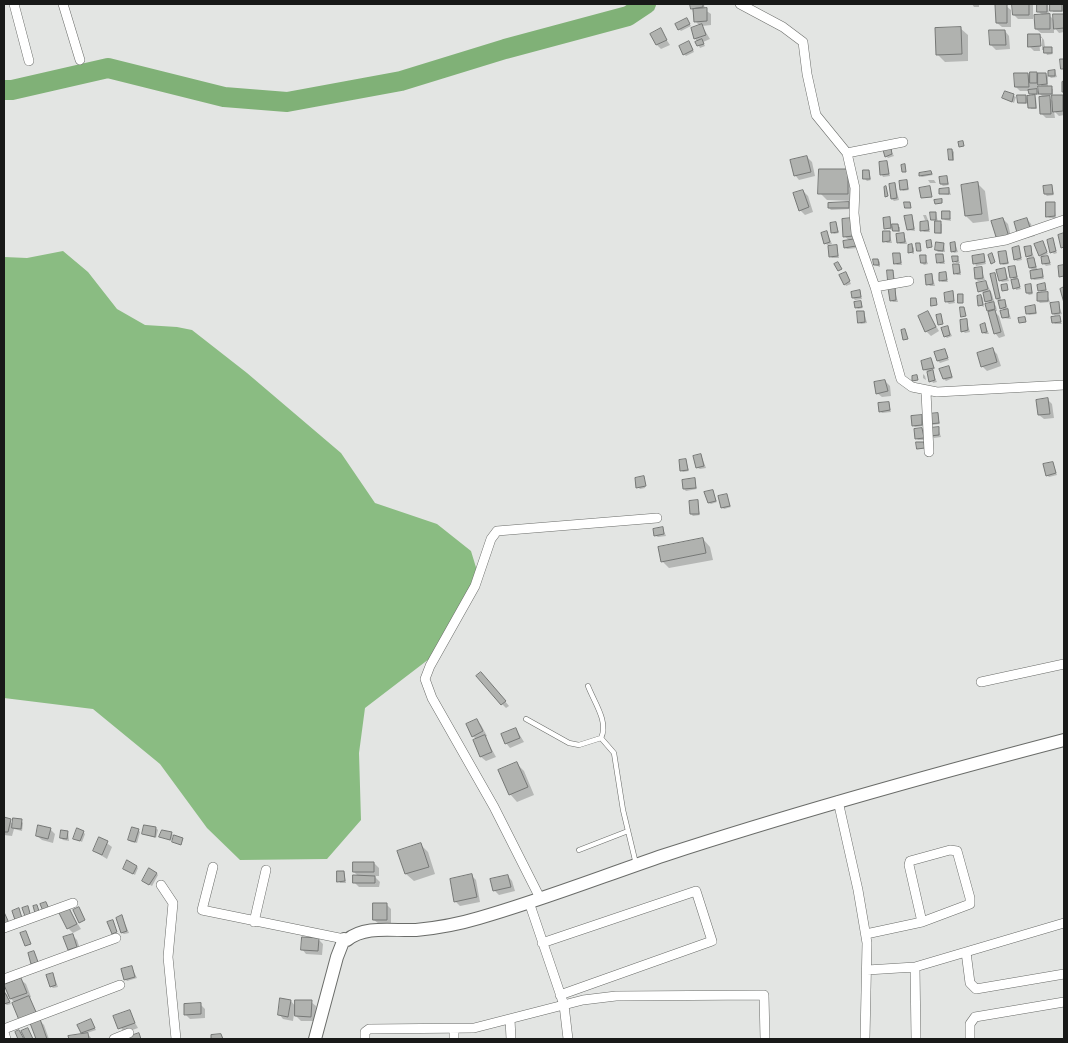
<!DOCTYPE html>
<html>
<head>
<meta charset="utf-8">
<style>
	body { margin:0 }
	#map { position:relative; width:1068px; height:1043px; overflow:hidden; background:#e3e5e3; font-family:Figtree,sans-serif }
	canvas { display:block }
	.frame { position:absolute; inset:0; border:5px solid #181918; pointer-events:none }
</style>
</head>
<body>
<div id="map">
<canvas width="1068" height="1043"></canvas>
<div class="frame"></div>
</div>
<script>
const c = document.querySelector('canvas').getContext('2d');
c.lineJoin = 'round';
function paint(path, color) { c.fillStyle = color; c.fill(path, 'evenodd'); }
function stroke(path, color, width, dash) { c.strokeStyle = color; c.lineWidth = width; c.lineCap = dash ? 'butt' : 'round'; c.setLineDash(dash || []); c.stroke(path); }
paint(new Path2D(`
	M 63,251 L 88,272 L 117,309 L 145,325 L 177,327 L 192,330 L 247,373 L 341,453 L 375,503 L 437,524 L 471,551 L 478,574 L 429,659 L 365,708 L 359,753 L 361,820 L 327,859 L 240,860 L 207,828 L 160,764 L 93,709 L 4,698 L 4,257 L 27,258 Z`), '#8abc82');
paint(new Path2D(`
	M 691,4 L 704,4 L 705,10 L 711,14 L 711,25 L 702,26 L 710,39 L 703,42 L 705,46 L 700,48 L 695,38 L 700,26 L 695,21 Z
	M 972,4 L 979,4 L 979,7 L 974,7 Z
	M 996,4 L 1010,4 L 1006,6 L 1011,10 L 1011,27 L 1002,27 L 997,23 Z
	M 1013,4 L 1033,4 L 1033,19 L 1018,19 L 1014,15 Z
	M 1039,4 L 1048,5 L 1049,15 L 1055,21 L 1054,16 L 1064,15 L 1064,32 L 1059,33 L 1054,27 L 1054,33 L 1041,33 L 1036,29 L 1043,16 L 1039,12 Z
	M 1051,4 L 1064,4 L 1063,12 L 1053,12 Z
	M 688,21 L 691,26 L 681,31 L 679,29 Z
	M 960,28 L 968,35 L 968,61 L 945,62 L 937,54 Z
	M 660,30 L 670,45 L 661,49 L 657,45 Z
	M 1005,31 L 1009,36 L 1010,49 L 996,50 L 991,45 Z
	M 1040,35 L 1044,40 L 1045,48 L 1051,48 L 1053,54 L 1047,55 L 1045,50 L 1042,50 L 1042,38 L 1039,38 L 1040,51 L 1034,51 L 1029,46 Z
	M 691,45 L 694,52 L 686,56 L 684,54 Z
	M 1055,71 L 1057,77 L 1051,78 L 1049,76 Z
	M 1036,73 L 1048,76 L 1048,87 L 1053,89 L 1053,95 L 1047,96 L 1054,102 L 1062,96 L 1064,98 L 1064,115 L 1059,116 L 1054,111 L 1055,118 L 1046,118 L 1041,113 L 1044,98 L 1039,93 L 1039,95 L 1033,95 L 1036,98 L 1037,109 L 1031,109 L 1029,104 L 1019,103 L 1025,96 L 1029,100 L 1033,97 L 1030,91 L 1020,91 L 1016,87 L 1028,74 L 1031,77 ZM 1038,81 L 1043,88 L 1040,94 L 1037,90 Z
	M 1006,92 L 1016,97 L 1014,103 L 1006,99 Z
	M 890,149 L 894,156 L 888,158 L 886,156 Z
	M 952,150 L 954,152 L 954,161 L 950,159 Z
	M 807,157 L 812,162 L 815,176 L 799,180 L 795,175 Z
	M 886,162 L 890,176 L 883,177 L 882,175 Z
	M 848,171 L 854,201 L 827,200 L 820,193 Z
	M 869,171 L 871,180 L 867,181 L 865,179 Z
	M 931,172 L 933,175 L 922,177 L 920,176 Z
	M 947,178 L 949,185 L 943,186 L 941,184 Z
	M 928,180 L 934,180 L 936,183 L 930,183 Z
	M 906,181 L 909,190 L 903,191 L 901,189 Z
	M 895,184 L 899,200 L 894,201 L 892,199 Z
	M 978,184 L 985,191 L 989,221 L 973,223 L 966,216 Z
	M 1052,187 L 1054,195 L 1047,196 L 1045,194 Z
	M 949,189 L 951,195 L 941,194 Z
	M 803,191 L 808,196 L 813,212 L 805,215 L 800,210 Z
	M 848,203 L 850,209 L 831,210 L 829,208 Z
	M 1054,203 L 1056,218 L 1049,218 L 1047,216 Z
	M 949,212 L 951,221 L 945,220 L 943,218 Z
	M 936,213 L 938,222 L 942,224 L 942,234 L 936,233 L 936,221 L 932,219 Z
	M 923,215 L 926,215 L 928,220 L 925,220 Z
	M 906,217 L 913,219 L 915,231 L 908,230 Z
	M 889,218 L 892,226 L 900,227 L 900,232 L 885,228 Z
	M 852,219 L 858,248 L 847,249 L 845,247 L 850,241 L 844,236 Z
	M 1003,219 L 1008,224 L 1012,241 L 993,222 Z
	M 1027,219 L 1031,224 L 1035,236 L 1023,239 L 1019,235 Z
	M 836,223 L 839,233 L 834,234 L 832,232 Z
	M 927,223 L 930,232 L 924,232 L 922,230 Z
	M 889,232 L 892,243 L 887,243 L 885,241 Z
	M 827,233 L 832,244 L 827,245 L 826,243 Z
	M 904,234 L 907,244 L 900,244 L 898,242 Z
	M 1053,240 L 1057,253 L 1054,254 L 1052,252 Z
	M 1042,242 L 1048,254 L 1042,257 L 1040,255 Z
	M 955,243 L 958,252 L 954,253 L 952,251 Z
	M 944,244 L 945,252 L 938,252 L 936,250 Z
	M 912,246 L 914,248 L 914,254 L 909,252 Z
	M 837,247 L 839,258 L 832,258 L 830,256 Z
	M 1030,247 L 1034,257 L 1029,258 L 1027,256 Z
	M 1019,248 L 1022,260 L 1017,261 L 1015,259 Z
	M 1005,252 L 1009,264 L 1003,265 L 1002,264 Z
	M 900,254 L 902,265 L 897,265 L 895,263 Z
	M 942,255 L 945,264 L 940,264 L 938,262 Z
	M 983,255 L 986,264 L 976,266 L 973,257 Z
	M 925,256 L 928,264 L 924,265 L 922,263 Z
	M 957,257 L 960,263 L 956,263 L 960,267 L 961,275 L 957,275 L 955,273 L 958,265 L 954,261 Z
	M 1048,257 L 1051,265 L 1046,266 L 1044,264 Z
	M 1034,259 L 1038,271 L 1043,273 L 1044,279 L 1034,280 L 1032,278 L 1034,272 L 1030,268 Z
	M 878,260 L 880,262 L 880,267 L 875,265 Z
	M 1015,267 L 1018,278 L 1016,279 L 1021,289 L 1016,290 L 1015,281 L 1012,277 Z
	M 981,268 L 985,280 L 978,281 L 976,279 Z
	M 1005,270 L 1009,281 L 1002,282 L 1000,280 Z
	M 945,274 L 948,282 L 942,282 L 940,280 Z
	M 994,274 L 1002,302 L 1006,303 L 1011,319 L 1003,318 L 1004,311 L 997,299 Z
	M 847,275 L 851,284 L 846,286 L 845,284 Z
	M 932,275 L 935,286 L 930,286 L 928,284 Z
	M 986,282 L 992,294 L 994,301 L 992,302 L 996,306 L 997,311 L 994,311 L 999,316 L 1005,336 L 999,338 L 995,333 L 991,313 L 988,310 L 990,305 L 984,292 L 979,291 Z
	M 1044,285 L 1047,291 L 1041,292 L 1039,290 Z
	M 1031,286 L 1033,294 L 1029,295 L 1027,293 Z
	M 894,288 L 898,302 L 893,302 L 891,300 Z
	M 860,291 L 862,299 L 855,300 L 853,298 Z
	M 952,293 L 955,303 L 949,304 L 947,302 Z
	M 1047,294 L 1050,302 L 1040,303 L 1038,301 Z
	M 981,296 L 983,298 L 984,307 L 980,305 Z
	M 861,302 L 863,308 L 858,309 L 856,307 Z
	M 1058,303 L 1062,314 L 1055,316 L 1053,314 Z
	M 1034,307 L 1037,314 L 1029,315 L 1028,314 Z
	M 864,312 L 867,323 L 861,324 L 859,322 Z
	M 928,313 L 939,331 L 931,336 L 926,331 Z
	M 1059,318 L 1062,324 L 1055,324 L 1053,322 Z
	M 966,320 L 970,332 L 965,333 L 963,331 Z
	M 985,325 L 989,334 L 985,334 L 983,332 Z
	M 948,328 L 952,336 L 947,338 L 945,336 Z
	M 992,349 L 997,354 L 1001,366 L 987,371 L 982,366 Z
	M 944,350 L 949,360 L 940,363 L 938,361 Z
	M 931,359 L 935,369 L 931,370 L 937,382 L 933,383 L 928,371 L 924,370 Z
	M 949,368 L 953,378 L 946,381 L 944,379 Z
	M 923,374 L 925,376 L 926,380 L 923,378 Z
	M 885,381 L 890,386 L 891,396 L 882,397 L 877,393 Z
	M 1048,400 L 1052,404 L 1054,418 L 1044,419 L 1039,415 Z
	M 889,403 L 891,412 L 882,413 L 880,411 Z
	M 937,414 L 940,424 L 932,425 L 930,423 Z
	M 921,416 L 924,426 L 915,427 L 913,425 Z
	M 938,428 L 941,437 L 934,438 L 932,436 Z
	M 922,430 L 925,440 L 918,440 L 916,438 Z
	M 701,455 L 706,468 L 700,469 L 698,468 Z
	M 686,460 L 689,471 L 683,472 L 681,470 Z
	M 1053,463 L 1057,475 L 1049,477 L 1047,475 Z
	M 643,478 L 645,488 L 640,489 L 638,487 Z
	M 694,480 L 697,489 L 686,491 L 684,489 Z
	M 712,491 L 717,502 L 711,504 L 709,503 Z
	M 726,496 L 731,507 L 724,509 L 722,507 Z
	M 697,502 L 700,515 L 693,516 L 691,514 Z
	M 663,529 L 666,536 L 658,537 L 656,536 Z
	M 703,539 L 710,547 L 713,560 L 669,568 L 662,561 Z
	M 486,678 L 509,706 L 506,708 L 502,704 Z
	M 477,720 L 481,725 L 487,736 L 485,737 L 496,757 L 486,761 L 481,757 L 474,741 L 477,740 L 473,736 Z
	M 516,729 L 524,742 L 510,748 L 506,743 Z
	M 517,764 L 524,771 L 534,795 L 517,802 L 510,794 Z
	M 4,819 L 14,824 L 21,821 L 23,823 L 22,831 L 14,829 L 12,836 L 4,835 Z
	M 156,828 L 158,830 L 156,838 L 143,834 Z
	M 50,829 L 55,834 L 53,843 L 42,840 L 37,836 Z
	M 138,830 L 140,832 L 137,843 L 131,842 L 129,840 Z
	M 68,832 L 69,841 L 63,840 L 61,838 Z
	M 83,832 L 85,834 L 82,842 L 74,838 Z
	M 171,833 L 173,835 L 171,841 L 161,836 Z
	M 100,838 L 112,847 L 107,859 L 94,851 Z
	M 421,845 L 428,852 L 435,874 L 414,881 L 406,874 L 399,852 Z
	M 374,863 L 379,868 L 379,876 L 374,876 L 380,882 L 379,887 L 359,887 L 354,882 L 359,877 L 354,872 Z
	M 137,867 L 138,868 L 135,875 L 126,870 Z
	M 344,872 L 346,883 L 340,883 L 339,881 Z
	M 156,873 L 158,875 L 152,886 L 145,882 Z
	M 472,876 L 476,880 L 480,902 L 460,906 L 455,901 Z
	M 508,876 L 512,881 L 515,891 L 499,895 L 494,890 Z
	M 386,904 L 391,909 L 391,924 L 379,924 L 374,920 Z
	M 69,910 L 81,929 L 73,933 L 68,928 Z
	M 122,917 L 129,933 L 124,934 L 122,933 Z
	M 73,936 L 77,940 L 81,952 L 73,954 L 69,950 Z
	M 318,939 L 323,944 L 322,955 L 306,954 L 302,949 Z
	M 132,968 L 137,978 L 127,981 L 125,979 Z
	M 53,974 L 58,987 L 53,988 L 51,986 Z
	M 21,980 L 26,984 L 31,997 L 29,998 L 39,1017 L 15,1003 L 7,995 L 11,1004 L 7,1005 L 5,1004 L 4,992 L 10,997 Z
	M 291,1001 L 296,1007 L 311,1002 L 316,1006 L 315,1021 L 301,1021 L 294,1014 L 293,1021 L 283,1019 L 279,1014 Z
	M 200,1004 L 205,1009 L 205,1018 L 190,1019 L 185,1014 Z
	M 129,1012 L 138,1028 L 124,1033 L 115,1017 Z
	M 40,1021 L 44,1025 L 49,1039 L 37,1039 L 32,1024 Z
	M 92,1023 L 96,1030 L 87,1033 L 92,1039 L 70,1039 L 70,1037 L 83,1035 L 82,1033 Z`), '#0003');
stroke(new Path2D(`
	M 4,90 L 12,90 L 108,68 L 224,97 L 287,102 L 401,81 L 505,49 L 628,16 L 646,4`), '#80b177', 20);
const building = new Path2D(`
	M 690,4 L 703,4 L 703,7 L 691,9 Z
	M 1007,4 L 1007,23 L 996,23 L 995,5 Z
	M 1012,4 L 1029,4 L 1029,15 L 1013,15 Z
	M 1037,4 L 1047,4 L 1047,12 L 1037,12 Z
	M 1050,4 L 1062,4 L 1062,11 L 1050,11 Z
	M 707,8 L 707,21 L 694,22 L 693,9 Z
	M 1050,14 L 1050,29 L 1035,29 L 1034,15 Z
	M 1053,14 L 1064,14 L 1064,28 L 1054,29 Z
	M 687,18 L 690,24 L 678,30 L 675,24 Z
	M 702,24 L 706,35 L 694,39 L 691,28 Z
	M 961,27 L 962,54 L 936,55 L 935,28 Z
	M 661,28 L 667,40 L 656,45 L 650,34 Z
	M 989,30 L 1005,30 L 1006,45 L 990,45 Z
	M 1028,34 L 1040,34 L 1041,46 L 1028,47 Z
	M 702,39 L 704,44 L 697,46 L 695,42 Z
	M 689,41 L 693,50 L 683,55 L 679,46 Z
	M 1044,47 L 1052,47 L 1052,53 L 1044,53 Z
	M 1060,59 L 1064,59 L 1064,69 L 1061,69 Z
	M 1055,70 L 1055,76 L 1048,76 L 1048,71 Z
	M 1030,72 L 1037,72 L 1037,83 L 1030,83 Z
	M 1014,73 L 1028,73 L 1029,87 L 1015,87 Z
	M 1038,73 L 1046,73 L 1047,84 L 1038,85 Z
	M 1064,81 L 1064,92 L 1062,92 L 1062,82 Z
	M 1038,86 L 1052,86 L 1052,94 L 1039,94 Z
	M 1037,89 L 1037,94 L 1029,94 L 1028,90 Z
	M 1005,91 L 1014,94 L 1012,102 L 1002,98 Z
	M 1017,95 L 1026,95 L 1026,103 L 1018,103 Z
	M 1035,95 L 1036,108 L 1028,108 L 1027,96 Z
	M 1052,95 L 1063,95 L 1063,111 L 1053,112 Z
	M 1050,96 L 1051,114 L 1040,114 L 1039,97 Z
	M 963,141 L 964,146 L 959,147 L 958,142 Z
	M 891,148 L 892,154 L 885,157 L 883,150 Z
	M 948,149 L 952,149 L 953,160 L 949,160 Z
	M 807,156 L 811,172 L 794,176 L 790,160 Z
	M 887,161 L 889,174 L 880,175 L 879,162 Z
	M 905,164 L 906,172 L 902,172 L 901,165 Z
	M 819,169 L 848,169 L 848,194 L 818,194 Z
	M 863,170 L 869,170 L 870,179 L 863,179 Z
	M 931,171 L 932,174 L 919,176 L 919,173 Z
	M 947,176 L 948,184 L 940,184 L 939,177 Z
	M 907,180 L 908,189 L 900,190 L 899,181 Z
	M 978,182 L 982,214 L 965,216 L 961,185 Z
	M 895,183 L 897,198 L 891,199 L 889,184 Z
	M 1052,185 L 1053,194 L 1044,194 L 1043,186 Z
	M 886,186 L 888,196 L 885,197 L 884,187 Z
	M 930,186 L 932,197 L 921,198 L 919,188 Z
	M 949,188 L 949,194 L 939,194 L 939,189 Z
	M 803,190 L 809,207 L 799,211 L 793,193 Z
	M 942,199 L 942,203 L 935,204 L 934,200 Z
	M 849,202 L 849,208 L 828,208 L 828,203 Z
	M 904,202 L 910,202 L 911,208 L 905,208 Z
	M 1046,202 L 1055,202 L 1055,216 L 1046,217 Z
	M 942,211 L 950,211 L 950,219 L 942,219 Z
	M 930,212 L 936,212 L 936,220 L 931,220 Z
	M 912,215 L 914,229 L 907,230 L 904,216 Z
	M 890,217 L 891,228 L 884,229 L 883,218 Z
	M 852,218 L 854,236 L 843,237 L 842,219 Z
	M 1003,218 L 1009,237 L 997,240 L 991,221 Z
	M 1027,218 L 1031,231 L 1018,236 L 1014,222 Z
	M 928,221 L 929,230 L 920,231 L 920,222 Z
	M 935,221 L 941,221 L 941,233 L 935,233 Z
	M 836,222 L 838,232 L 831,233 L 830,223 Z
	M 892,224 L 898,224 L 899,231 L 893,231 Z
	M 827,231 L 830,242 L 824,244 L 821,233 Z
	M 883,231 L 890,231 L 890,241 L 883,242 Z
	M 904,233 L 905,242 L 897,243 L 896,234 Z
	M 1064,233 L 1064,247 L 1061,248 L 1058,235 Z
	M 1053,238 L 1056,251 L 1050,253 L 1047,240 Z
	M 856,239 L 856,246 L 844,248 L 843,241 Z
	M 931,240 L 932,247 L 927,248 L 926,241 Z
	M 1043,241 L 1047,252 L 1039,256 L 1034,244 Z
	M 936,242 L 944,243 L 943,251 L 935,250 Z
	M 955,242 L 956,251 L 951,252 L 950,243 Z
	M 916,243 L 920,243 L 921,251 L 917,251 Z
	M 912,244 L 913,252 L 908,253 L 908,245 Z
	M 837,245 L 838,256 L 829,257 L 828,246 Z
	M 1019,246 L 1021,258 L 1014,260 L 1012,248 Z
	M 1031,246 L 1032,255 L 1026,257 L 1024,247 Z
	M 1006,251 L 1008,263 L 1000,264 L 998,252 Z
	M 893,253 L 900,253 L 901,263 L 894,264 Z
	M 992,253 L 995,262 L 991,264 L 988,255 Z
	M 936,254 L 943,254 L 944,262 L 937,263 Z
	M 984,254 L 985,262 L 973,264 L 972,256 Z
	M 920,255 L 926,255 L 926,263 L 921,263 Z
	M 952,256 L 958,256 L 958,261 L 953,262 Z
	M 1048,256 L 1050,263 L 1042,264 L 1041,257 Z
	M 1034,258 L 1036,267 L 1029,268 L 1027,259 Z
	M 873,259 L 878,259 L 879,265 L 874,265 Z
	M 838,262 L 842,269 L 838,271 L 834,264 Z
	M 953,264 L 959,264 L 960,273 L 954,274 Z
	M 1064,265 L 1064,276 L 1059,277 L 1058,266 Z
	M 1015,266 L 1017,277 L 1010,278 L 1008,267 Z
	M 982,267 L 983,278 L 975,279 L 974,268 Z
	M 1005,268 L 1007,279 L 999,281 L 996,270 Z
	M 1042,269 L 1043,277 L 1031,279 L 1030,271 Z
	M 887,270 L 893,270 L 894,280 L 888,281 Z
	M 846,272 L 850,281 L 844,285 L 839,275 Z
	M 946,272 L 947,280 L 939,281 L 939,273 Z
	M 995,273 L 1000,298 L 996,299 L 990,274 Z
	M 932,274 L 933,284 L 926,285 L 925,275 Z
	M 1018,279 L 1020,287 L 1013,289 L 1011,280 Z
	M 986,281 L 988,289 L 978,292 L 976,283 Z
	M 1045,283 L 1046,290 L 1038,291 L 1037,285 Z
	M 1007,284 L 1008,290 L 1002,291 L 1001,285 Z
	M 1031,284 L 1032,293 L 1026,293 L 1025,285 Z
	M 895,287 L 896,300 L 890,301 L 888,288 Z
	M 1064,287 L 1064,303 L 1060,289 Z
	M 860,290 L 861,297 L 852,298 L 851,292 Z
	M 953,291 L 954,301 L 945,302 L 944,293 Z
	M 990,291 L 992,300 L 985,302 L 983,293 Z
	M 1048,292 L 1048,301 L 1037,301 L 1037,293 Z
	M 958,294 L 963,294 L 963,303 L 958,303 Z
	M 981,295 L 983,305 L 978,306 L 977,296 Z
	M 931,298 L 936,298 L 937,305 L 931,306 Z
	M 1005,300 L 1006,307 L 1000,309 L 998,301 Z
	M 861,301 L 862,307 L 855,308 L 854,302 Z
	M 994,302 L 995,309 L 987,311 L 985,304 Z
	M 1059,302 L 1060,313 L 1052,314 L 1050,303 Z
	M 1035,305 L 1036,313 L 1026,314 L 1025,307 Z
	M 960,307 L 964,307 L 966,316 L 961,317 Z
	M 1008,309 L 1009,317 L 1002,318 L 1000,311 Z
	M 995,310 L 1001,332 L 994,334 L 988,312 Z
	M 857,311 L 864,311 L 865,322 L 858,323 Z
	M 928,311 L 936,327 L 925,332 L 918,316 Z
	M 941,314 L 943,324 L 938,325 L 936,315 Z
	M 1060,316 L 1061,322 L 1052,323 L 1051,317 Z
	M 1025,317 L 1026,322 L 1019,323 L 1018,318 Z
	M 967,319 L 968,330 L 961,332 L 960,320 Z
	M 985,323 L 987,332 L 982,333 L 980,325 Z
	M 948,326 L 950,335 L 944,337 L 941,328 Z
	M 905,329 L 908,339 L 903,340 L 901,330 Z
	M 993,348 L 997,362 L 981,367 L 977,353 Z
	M 945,349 L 948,358 L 937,361 L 934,352 Z
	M 931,358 L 934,368 L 923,370 L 921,361 Z
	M 949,366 L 952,377 L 943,379 L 939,369 Z
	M 933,370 L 935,380 L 929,382 L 927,372 Z
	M 917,375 L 918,380 L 912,381 L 912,376 Z
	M 885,380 L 888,391 L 876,394 L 874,382 Z
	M 1048,398 L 1050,414 L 1038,415 L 1036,400 Z
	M 889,402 L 890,410 L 879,412 L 878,403 Z
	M 938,413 L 939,423 L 929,424 L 928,414 Z
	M 922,415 L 922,425 L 912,426 L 911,416 Z
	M 939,427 L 939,435 L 930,436 L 930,428 Z
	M 922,428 L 924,438 L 915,439 L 914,429 Z
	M 916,442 L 924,442 L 925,448 L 917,449 Z
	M 701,454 L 704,466 L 696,468 L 693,456 Z
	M 686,459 L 688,470 L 680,471 L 679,460 Z
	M 1053,462 L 1056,473 L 1046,476 L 1043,464 Z
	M 644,476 L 646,486 L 636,488 L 635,478 Z
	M 695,478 L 696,488 L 683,489 L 682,480 Z
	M 713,490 L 716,501 L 708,503 L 704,492 Z
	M 727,494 L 730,506 L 721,508 L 718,496 Z
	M 698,500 L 699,514 L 690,514 L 689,501 Z
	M 663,527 L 664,534 L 654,536 L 653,529 Z
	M 703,538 L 706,553 L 661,562 L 658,547 Z
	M 481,672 L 506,701 L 501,705 L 476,676 Z
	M 477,719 L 483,731 L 472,737 L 466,724 Z
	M 516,728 L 520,738 L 505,744 L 501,734 Z
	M 485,735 L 492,752 L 480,757 L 473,740 Z
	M 517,762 L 528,787 L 509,795 L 498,770 Z
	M 4,817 L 11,819 L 8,832 L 4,832 Z
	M 13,818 L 22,819 L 21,829 L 12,828 Z
	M 38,825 L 51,828 L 48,839 L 36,836 Z
	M 144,825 L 156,827 L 155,837 L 142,834 Z
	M 132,827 L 139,829 L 135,842 L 128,840 Z
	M 77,828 L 84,831 L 80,841 L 73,839 Z
	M 61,830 L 68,831 L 67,839 L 60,838 Z
	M 162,830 L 172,832 L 170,840 L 159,837 Z
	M 174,835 L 183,838 L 181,845 L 172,842 Z
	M 99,837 L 108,841 L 102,855 L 93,851 Z
	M 421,843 L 429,867 L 405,874 L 397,851 Z
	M 127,860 L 137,866 L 133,874 L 123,869 Z
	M 353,862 L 374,862 L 374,872 L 353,872 Z
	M 149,868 L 157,873 L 149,885 L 142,881 Z
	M 337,871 L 344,871 L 345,881 L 337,882 Z
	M 472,874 L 477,897 L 454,902 L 450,879 Z
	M 353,875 L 375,876 L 375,883 L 353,883 Z
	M 508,875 L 511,887 L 493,891 L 490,879 Z
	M 46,902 L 49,909 L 43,911 L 40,904 Z
	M 373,903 L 387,903 L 387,920 L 373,920 Z
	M 37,905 L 39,911 L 35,913 L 33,906 Z
	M 28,906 L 31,917 L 26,919 L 22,908 Z
	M 79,907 L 85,920 L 79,923 L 73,910 Z
	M 19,908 L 22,918 L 15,920 L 12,911 Z
	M 69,908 L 77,924 L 67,929 L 59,913 Z
	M 4,912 L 9,923 L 4,925 Z
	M 122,915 L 127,931 L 121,933 L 116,918 Z
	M 113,920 L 117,932 L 112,934 L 107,922 Z
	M 26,931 L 31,944 L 25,946 L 20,933 Z
	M 73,934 L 77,947 L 68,950 L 63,937 Z
	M 302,937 L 319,938 L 318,951 L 301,950 Z
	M 34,951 L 38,962 L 31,964 L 28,953 Z
	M 132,966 L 135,977 L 124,980 L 121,969 Z
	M 53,973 L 56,985 L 50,987 L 46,975 Z
	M 21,978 L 27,993 L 10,999 L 4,985 Z
	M 4,991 L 10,1002 L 4,1004 Z
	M 29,996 L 36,1012 L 19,1020 L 12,1003 Z
	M 280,998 L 291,1000 L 288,1017 L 278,1015 Z
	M 295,1000 L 312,1000 L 311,1017 L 295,1016 Z
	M 201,1003 L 201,1014 L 184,1015 L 184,1004 Z
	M 130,1010 L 135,1023 L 118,1029 L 113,1016 Z
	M 40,1019 L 47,1039 L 36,1039 L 30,1023 Z
	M 91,1019 L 95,1028 L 81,1033 L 77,1025 Z
	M 28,1028 L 33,1039 L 25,1039 L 21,1031 Z
	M 19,1030 L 24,1039 L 18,1039 L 15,1032 Z
	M 88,1033 L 89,1039 L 69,1039 L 68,1036 Z
	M 139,1033 L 141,1039 L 121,1039 Z
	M 221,1034 L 223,1039 L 211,1039 L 211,1035 Z`);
paint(building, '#b0b2af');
stroke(building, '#767876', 1);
const lane = new Path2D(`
	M 588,686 C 594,702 609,722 601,738
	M 526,719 L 569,743 L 579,745 L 601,738 L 614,753 L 623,810 L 636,864
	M 579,850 L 628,831`);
const street = new Path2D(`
	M 14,4 L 29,61
	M 63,4 L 80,60
	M 740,4 L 783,27 L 803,42 L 807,74 L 816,115 L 847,153 L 855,188 L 854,213 L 856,233 L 875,287 L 899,372 L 901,379 L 912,387 L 937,392 L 1064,385
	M 847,153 L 903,142
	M 965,247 L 1006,240 L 1064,220
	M 875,287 L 909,281
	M 926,392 L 929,452
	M 981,682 L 1064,664
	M 838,801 L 858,890 L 867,943 L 865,1039
	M 213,867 L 202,910 L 344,939
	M 161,885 L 173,903 L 168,957 L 176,1039
	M 540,898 L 494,807 L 432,698 L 425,679 L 430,666 L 475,586 L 491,539 L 497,531 L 657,518
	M 529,902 L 564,1005 L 568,1039
	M 254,922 L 266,870
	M 4,928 L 73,903
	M 866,934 L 922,922 L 970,904 L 970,898 L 957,851 L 950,850 L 910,861 L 909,865 L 922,922
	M 542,943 L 696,891 L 712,941 L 560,995
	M 966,952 L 970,983 L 976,989 L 1064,974
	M 915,967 L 916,1039
	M 867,970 L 915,967 L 1064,923
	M 4,979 L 116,938
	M 510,1019 L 511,1039
	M 4,1029 L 120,985
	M 454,1029 L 454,1039
	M 4,1032 L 6,1039
	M 114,1039 L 129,1033
	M 365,1039 L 365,1032 L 369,1029 L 474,1028 L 583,1000 L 616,996 L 764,995 L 765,1039
	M 970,1039 L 970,1024 L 975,1017 L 1064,1002`);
const secondary = new Path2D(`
	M 315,1039 L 337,957 L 344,939 L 347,940 C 365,925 393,931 416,930 C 437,928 459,924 479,918 C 542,900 603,876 665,855 C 797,812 930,775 1064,740`);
stroke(lane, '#6a6c69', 5.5);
stroke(street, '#6a6c69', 10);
stroke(secondary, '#6a6c69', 14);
stroke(lane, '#fff', 4.5);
stroke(street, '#fff', 9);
stroke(secondary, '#fff', 12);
</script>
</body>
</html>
